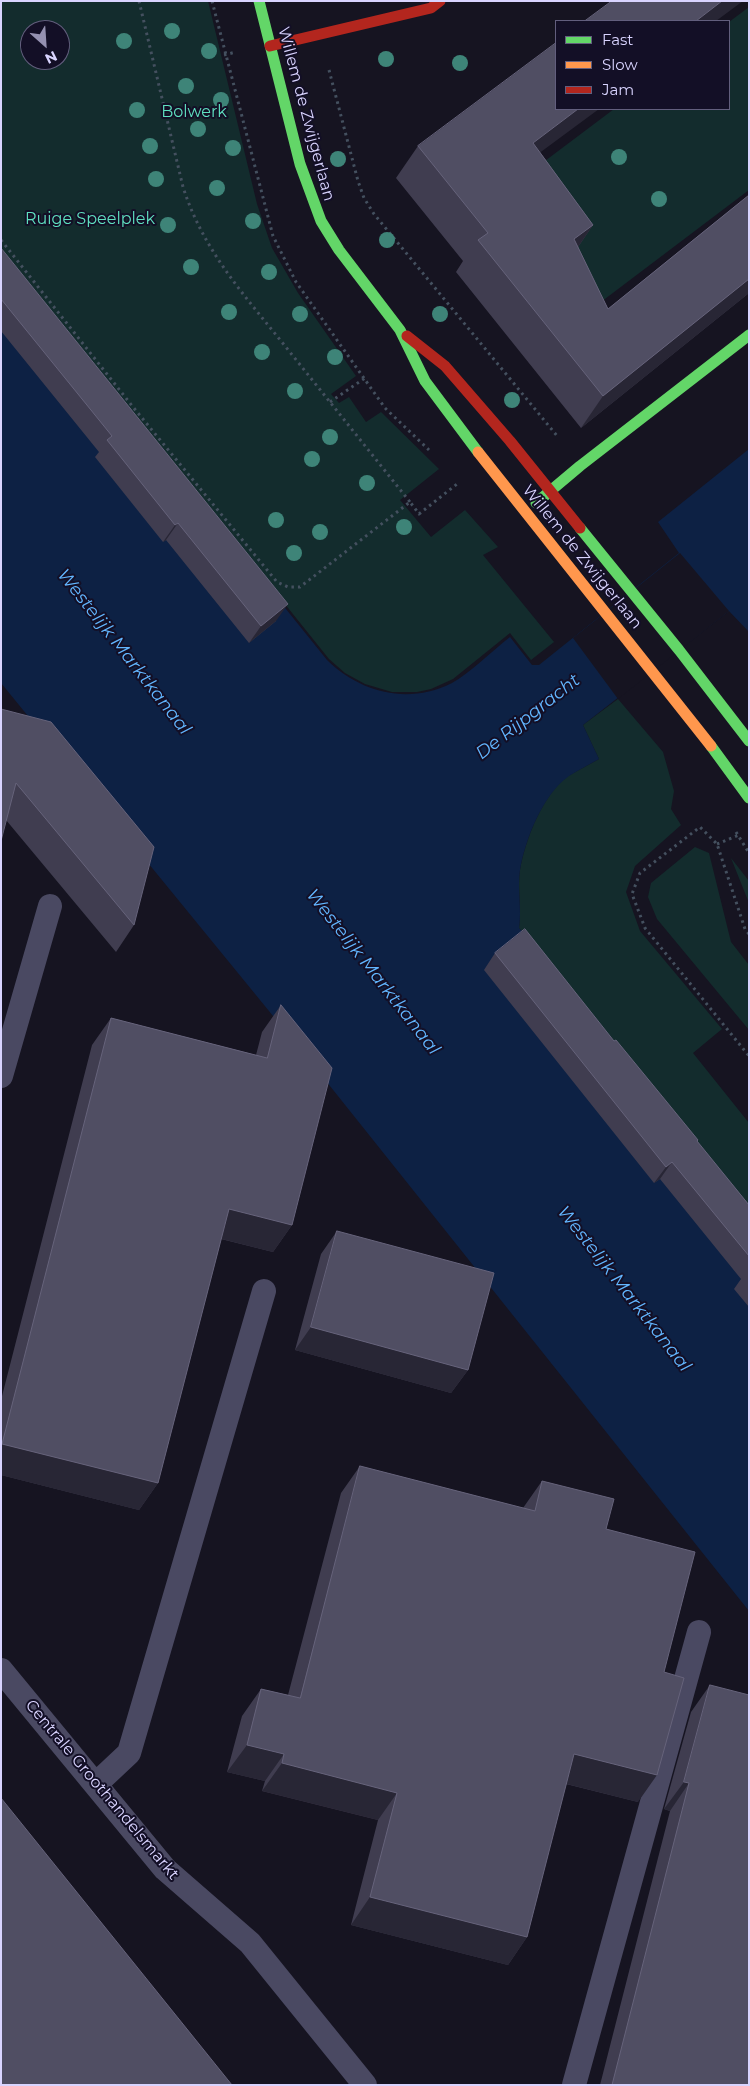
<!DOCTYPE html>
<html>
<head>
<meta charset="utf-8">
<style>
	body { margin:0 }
	#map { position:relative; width:750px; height:2086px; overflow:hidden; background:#161421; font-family:Montserrat,sans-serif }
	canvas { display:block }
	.frame { position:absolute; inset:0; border:2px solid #d9d4ff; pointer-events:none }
	.legend { position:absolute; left:555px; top:20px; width:175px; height:90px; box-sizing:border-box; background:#130f26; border:1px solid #625e7d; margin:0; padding:6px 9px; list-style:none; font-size:15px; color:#d9d4ff }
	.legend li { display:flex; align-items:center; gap:10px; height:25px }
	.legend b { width:25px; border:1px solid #625e7d }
	.north { position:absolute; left:20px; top:20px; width:50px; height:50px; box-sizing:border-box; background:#130f26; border:1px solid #625e7d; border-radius:50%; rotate:154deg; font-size:14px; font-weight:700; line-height:20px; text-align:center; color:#d9d4ff }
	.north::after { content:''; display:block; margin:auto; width:18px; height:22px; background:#9591b1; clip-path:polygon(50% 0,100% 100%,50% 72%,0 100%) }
</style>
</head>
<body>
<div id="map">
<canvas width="750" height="2086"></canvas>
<div class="frame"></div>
<ul class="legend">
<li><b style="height:6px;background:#63d668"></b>Fast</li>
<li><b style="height:6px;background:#ff974d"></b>Slow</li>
<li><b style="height:6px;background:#b3261e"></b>Jam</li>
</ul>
<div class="north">N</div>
</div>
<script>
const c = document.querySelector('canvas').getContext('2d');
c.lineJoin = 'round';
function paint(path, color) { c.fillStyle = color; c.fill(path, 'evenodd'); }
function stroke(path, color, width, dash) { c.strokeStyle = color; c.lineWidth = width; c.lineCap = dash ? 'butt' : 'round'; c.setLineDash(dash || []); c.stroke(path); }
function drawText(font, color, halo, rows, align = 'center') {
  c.font = font + ' Montserrat,sans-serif'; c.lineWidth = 4; c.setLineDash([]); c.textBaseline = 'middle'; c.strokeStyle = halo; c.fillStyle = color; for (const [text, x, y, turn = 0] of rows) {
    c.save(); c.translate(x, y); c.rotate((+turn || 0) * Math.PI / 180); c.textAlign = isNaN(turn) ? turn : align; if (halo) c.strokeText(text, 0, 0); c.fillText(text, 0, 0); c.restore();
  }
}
paint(new Path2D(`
	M 1,1 L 208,1 L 257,204 L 272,248 L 298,293 L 356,376 L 331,394 L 339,403 L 349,397 L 366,422 L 381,412 L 439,469 L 400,500 L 431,537 L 465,510 L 498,547 L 483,555 L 554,642 L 531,660 L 510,633 L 453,679 L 431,689 L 417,692 L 392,692 L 365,684 L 345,673 L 329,659 L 1,250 ZM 30,30 L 60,30 L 60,60 L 30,60 Z
	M 749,7 L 749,190 L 593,308 L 505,191 L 614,109 L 729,109 L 729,22 Z
	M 618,699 L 663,752 L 674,791 L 671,809 L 681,825 L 635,866 L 626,892 L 640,931 L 722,1029 L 693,1053 L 749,1123 L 749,1210 L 537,946 L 519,928 C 522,909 517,888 520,870 C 525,840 543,794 568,776 C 578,770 589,765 599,759 L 583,725 Z
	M 695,847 L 709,853 L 731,942 L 749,965 L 749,1030 L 657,919 L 648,897 L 651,883 Z
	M 731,858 L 749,881 L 749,903 Z`), '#132c2d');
paint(new Path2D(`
	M 1,255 L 327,660 C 361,693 408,705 452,683 C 470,673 492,651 510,637 L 532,665 L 539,665 L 679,553 L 658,522 L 749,449 L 749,632 L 729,611 L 583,725 L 599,759 C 589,765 578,770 569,776 C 543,794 525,840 520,870 C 517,888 522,909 519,928 L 537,946 L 749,1210 L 749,1611 L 318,1071 L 1,683 Z`), '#0d2144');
paint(new Path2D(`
	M 680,553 L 729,611 L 618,699 L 573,638 Z`), '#161421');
stroke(new Path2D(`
	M 139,1 L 183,187 C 204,253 247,298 289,351 C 330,402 370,452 410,502
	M 212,1 L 273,236 L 296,282 L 385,408 L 429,450
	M 224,55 L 236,52
	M 329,70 L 358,181 L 364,198 L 374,214 L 558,437
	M 1,240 L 133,407 L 277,582 L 288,587 L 300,587 L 410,502 L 419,514 L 457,484
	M 330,402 L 365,378
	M 736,832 L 749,853
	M 717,844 L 739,835
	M 749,934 L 745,929 L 717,844 L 700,827 L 640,873 L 632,894 L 645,928 L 749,1056`), '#44505f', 3, [2.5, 4]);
stroke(new Path2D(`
	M 1,1076 L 50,906
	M 1,1670 L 165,1869 L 250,1943 L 365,2085
	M 96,1784 L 129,1753 L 264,1291
	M 574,2085 L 699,1632`), '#4a4962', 24);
stroke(new Path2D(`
	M 259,1 L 300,164 L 321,221 L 339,250 L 400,330 L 425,381 L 478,452
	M 536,503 L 580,466 L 749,335
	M 580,528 L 679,650 L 749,741
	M 711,746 L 749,798`), '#63d668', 11);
stroke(new Path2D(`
	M 478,452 L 711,746`), '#ff974d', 11);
stroke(new Path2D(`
	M 270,46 L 431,8 L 440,1
	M 407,336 L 445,366 L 510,441 L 580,528`), '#b3261e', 11);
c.fillStyle = '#3e8478';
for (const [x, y] of [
	[172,31],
	[124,41],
	[209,51],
	[386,59],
	[460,63],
	[186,86],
	[221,100],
	[137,110],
	[198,129],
	[150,146],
	[233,148],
	[619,157],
	[338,159],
	[156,179],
	[217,188],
	[659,199],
	[253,221],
	[168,225],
	[387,240],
	[191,267],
	[269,272],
	[229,312],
	[300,314],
	[440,314],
	[262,352],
	[335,357],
	[295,391],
	[512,400],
	[330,437],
	[312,459],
	[367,483],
	[276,520],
	[404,527],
	[320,532],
	[294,553]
]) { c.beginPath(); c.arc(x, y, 8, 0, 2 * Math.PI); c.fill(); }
paint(new Path2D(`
	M 418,146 L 540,152 L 593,225 L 578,247 L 608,309 L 749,195 L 749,293 L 581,428 L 456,272 L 463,261 L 396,178 Z
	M 1,248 L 276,621 L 249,643 L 166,540 L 163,542 L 95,457 L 99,452 L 1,331 Z
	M 1,709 L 134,925 L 116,952 L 6,820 Z
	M 495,953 L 614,1041 L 749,1205 L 749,1307 L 734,1289 L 741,1279 L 660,1179 L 654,1183 L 484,970 Z
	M 281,1005 L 292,1225 L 273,1252 L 221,1239 L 158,1483 L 139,1510 L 1,1475 L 1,1400 L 92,1045 L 111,1018 L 256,1055 L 262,1032 Z
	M 337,1231 L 468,1370 L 451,1393 L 295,1350 L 321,1254 Z
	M 360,1466 L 523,1508 L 542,1481 L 606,1529 L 664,1672 L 638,1802 L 566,1784 L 527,1937 L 508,1965 L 351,1925 L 378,1820 L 262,1791 L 265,1781 L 227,1772 L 242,1716 L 261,1689 L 288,1695 L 341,1493 Z
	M 710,1685 L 749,2085 L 600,2085 L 670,1811 L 664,1809 L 691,1712 Z`), '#403d50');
paint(new Path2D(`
	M 722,1 L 743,1 L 716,21 L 696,21 Z
	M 578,109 L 599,109 L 511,174 L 533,143 Z
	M 593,225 L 571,257 L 574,239 Z
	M 749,279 L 749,293 L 581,428 L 603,396 Z
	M 178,523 L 166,540 L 163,542 L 175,525 Z
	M 288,604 L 276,621 L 249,643 L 261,626 Z
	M 672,1162 L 660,1179 L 654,1183 L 666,1167 Z
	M 229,1209 L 292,1225 L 273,1252 L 210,1236 Z
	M 311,1327 L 468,1370 L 451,1393 L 295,1350 Z
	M 2,1444 L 158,1483 L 139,1510 L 1,1475 L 1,1445 Z
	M 247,1745 L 284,1754 L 265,1781 L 227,1772 Z
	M 574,1754 L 657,1775 L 638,1802 L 555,1781 Z
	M 282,1763 L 397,1793 L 378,1820 L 262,1791 Z
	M 684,1782 L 689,1783 L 670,1811 L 664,1809 Z
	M 370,1897 L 527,1937 L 508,1965 L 351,1925 Z`), '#282635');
const building = new Path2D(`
	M 612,1 L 722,1 L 696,21 L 585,21 Z
	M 556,43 L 556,109 L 578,109 L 533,143 L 593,225 L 574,239 L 608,309 L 749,195 L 749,279 L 603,396 L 478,240 L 488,233 L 418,146 Z
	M 1,248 L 288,604 L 261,626 L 178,523 L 175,525 L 107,440 L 112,436 L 1,299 Z
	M 1,709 L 51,722 L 154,847 L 134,925 L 16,783 L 1,841 Z
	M 525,929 L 614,1041 L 616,1040 L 698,1140 L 697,1141 L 749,1205 L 749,1256 L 672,1162 L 666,1167 L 495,953 Z
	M 281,1005 L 332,1068 L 292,1225 L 229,1209 L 158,1483 L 2,1444 L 111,1018 L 267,1058 Z
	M 337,1231 L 494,1273 L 468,1370 L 311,1327 Z
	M 360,1466 L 535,1511 L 542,1481 L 614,1499 L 606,1529 L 695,1552 L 664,1672 L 684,1678 L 657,1775 L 574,1754 L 527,1937 L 370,1897 L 397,1793 L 282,1763 L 284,1754 L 247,1745 L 261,1689 L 300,1698 Z
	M 710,1685 L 749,1695 L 749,2085 L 612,2085 L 689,1783 L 684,1782 Z
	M 1,1798 L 232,2085 L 1,2085 Z`);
paint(building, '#504e63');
stroke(building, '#66637b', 1);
drawText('16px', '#5fe0c0', '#130f26', [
	["Bolwerk",194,112],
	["Ruige Speelplek",90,219]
]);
drawText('16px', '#d9d4ff', '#130f26', [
	["Willem de Zwijgerlaan",306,114,75],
	["Willem de Zwijgerlaan",582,557,51],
	["Centrale Groothandelsmarkt",102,1790,50]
]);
drawText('italic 18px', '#62b6ff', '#130f26', [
	["Westelijk Marktkanaal",124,652,52],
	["De Rijpgracht",528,717,-38],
	["Westelijk Marktkanaal",373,972,52],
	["Westelijk Marktkanaal",624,1289,52]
]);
</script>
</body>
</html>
